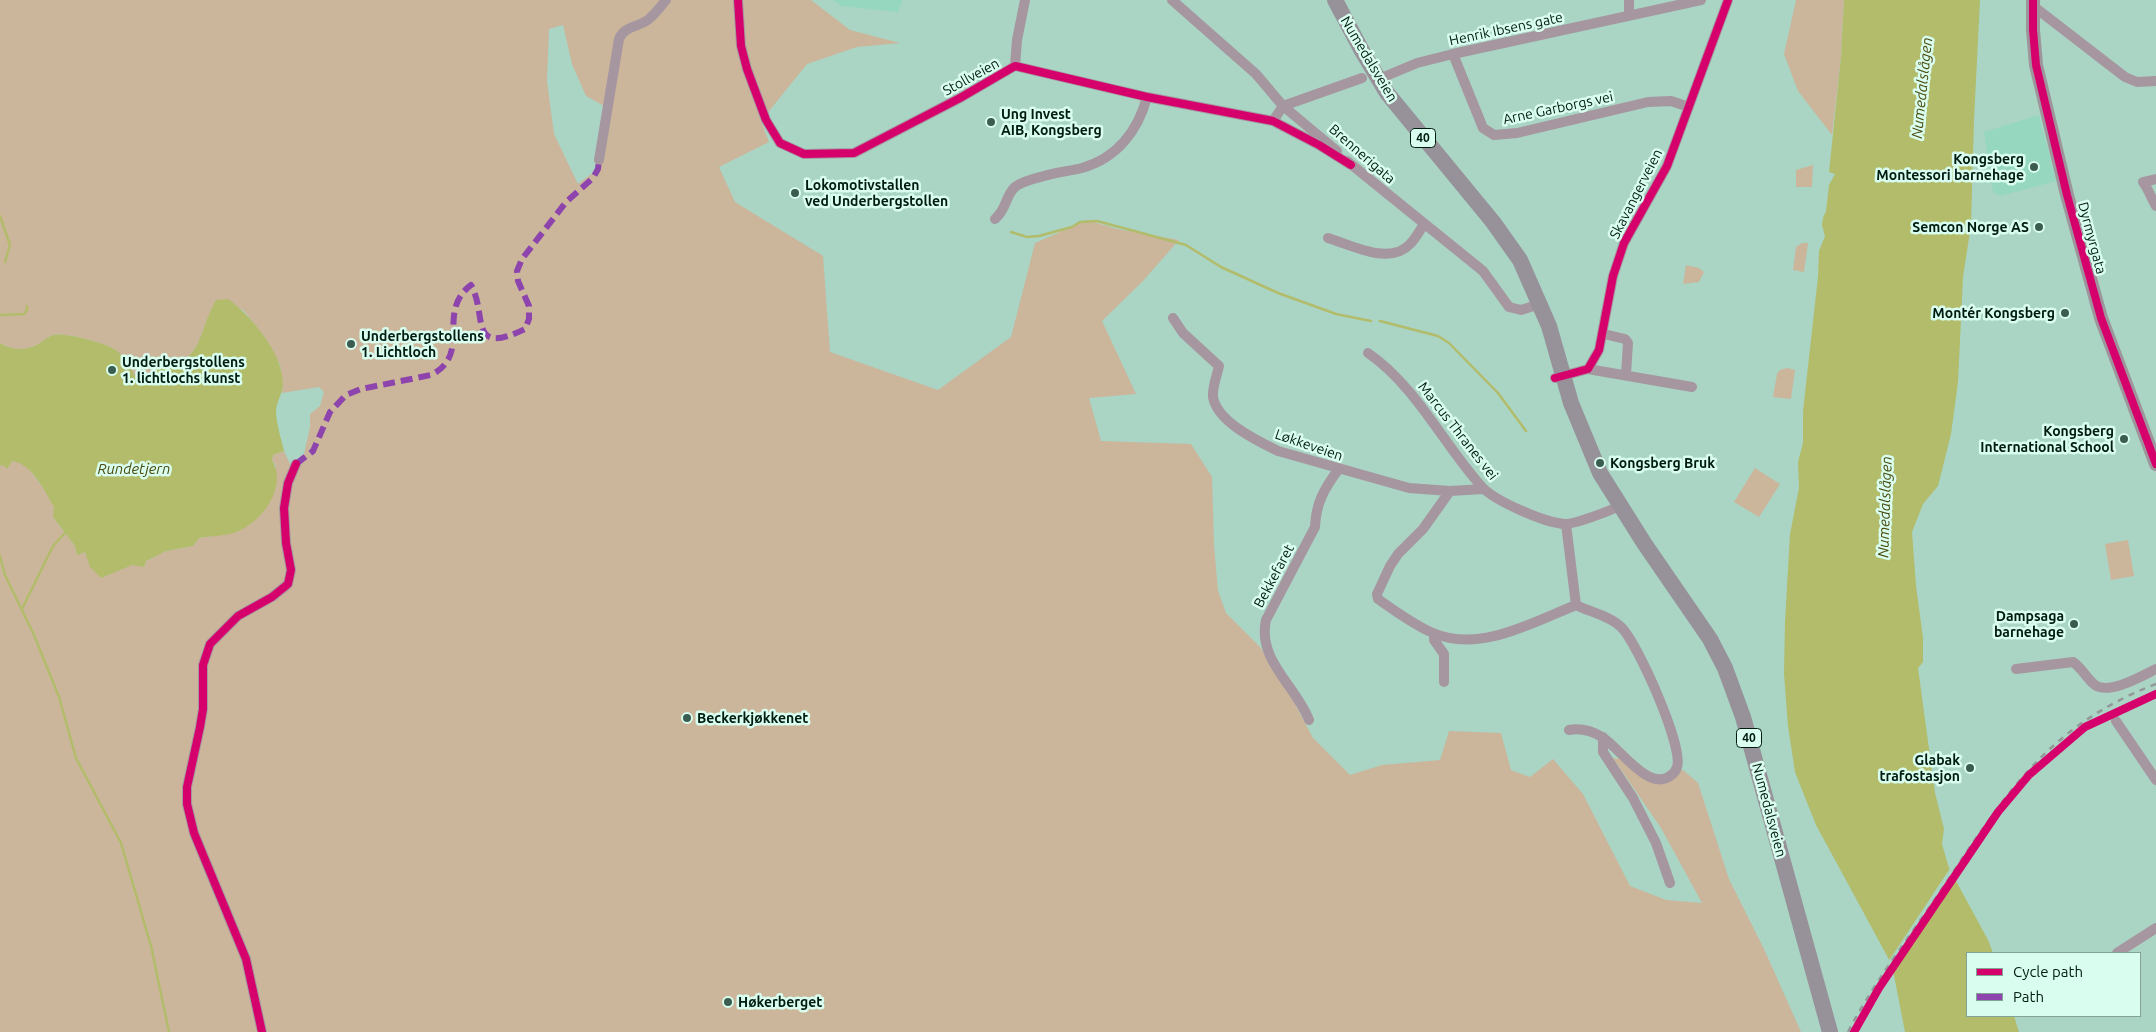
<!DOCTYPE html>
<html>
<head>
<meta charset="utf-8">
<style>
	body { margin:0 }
	#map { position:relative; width:2156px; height:1032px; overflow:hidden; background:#aad4c4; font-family:Ubuntu,sans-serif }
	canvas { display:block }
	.legend { position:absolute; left:1966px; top:952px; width:175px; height:65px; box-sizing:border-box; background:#d9fdee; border:1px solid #82a396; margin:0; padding:6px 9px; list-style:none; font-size:15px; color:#001b11 }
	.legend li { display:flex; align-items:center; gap:10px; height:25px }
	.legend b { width:25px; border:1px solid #82a396 }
</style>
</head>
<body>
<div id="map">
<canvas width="2156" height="1032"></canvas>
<ul class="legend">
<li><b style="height:6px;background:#d6006c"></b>Cycle path</li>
<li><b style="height:6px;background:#8e44ad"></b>Path</li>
</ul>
</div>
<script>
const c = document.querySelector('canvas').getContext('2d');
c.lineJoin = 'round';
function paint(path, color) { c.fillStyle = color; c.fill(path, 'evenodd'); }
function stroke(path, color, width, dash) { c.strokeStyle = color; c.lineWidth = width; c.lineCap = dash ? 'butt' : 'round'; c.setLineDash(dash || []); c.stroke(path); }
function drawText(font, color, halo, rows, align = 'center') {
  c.font = font + ' Ubuntu,sans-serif'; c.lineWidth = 5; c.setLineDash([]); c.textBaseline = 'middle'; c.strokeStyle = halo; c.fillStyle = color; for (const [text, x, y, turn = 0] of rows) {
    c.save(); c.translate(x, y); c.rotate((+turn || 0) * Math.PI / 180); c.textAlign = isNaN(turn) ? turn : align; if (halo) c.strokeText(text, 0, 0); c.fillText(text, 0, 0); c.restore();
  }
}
paint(new Path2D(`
	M 833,0 L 902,0 L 902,1 L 898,12 L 841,6 Z
	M 2039,115 L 2056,181 L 2000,196 L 1993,192 L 1984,132 Z`), '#96d8bf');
paint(new Path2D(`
	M 0,0 L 811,0 L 850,30 L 900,43 L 857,47 L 807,64 L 761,121 L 769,142 L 719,167 L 735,202 L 823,256 L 830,352 L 938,390 L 1011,337 L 1035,243 L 1087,220 L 1117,229 L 1179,240 L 1143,281 L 1102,321 L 1136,394 L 1089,398 L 1101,441 L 1191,444 L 1212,477 L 1214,545 L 1218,591 L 1226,613 L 1260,647 L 1288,691 L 1313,738 L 1350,775 L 1382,765 L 1440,760 L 1449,731 L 1501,733 L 1511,770 L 1530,777 L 1553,759 L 1583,794 L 1630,886 L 1666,900 L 1702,903 L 1661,828 L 1613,758 L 1633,761 L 1659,777 L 1683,770 L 1698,783 L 1729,879 L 1764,949 L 1801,1032 L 0,1032 L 0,466 C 3,465 10,461 14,461 C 28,459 48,497 55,507 L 53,517 L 75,546 L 77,555 L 85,552 L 101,578 L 132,564 L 144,567 L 146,561 L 166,551 L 193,546 L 199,538 L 218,535 L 276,466 L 272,460 L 273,455 L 284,451 L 290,464 L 304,454 L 310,427 L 310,414 L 320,406 L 324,392 L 319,387 L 282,393 L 283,384 L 280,365 L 264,336 L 243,310 L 216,301 C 195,338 205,363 153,369 L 152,376 L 140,383 C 133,375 122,353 114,349 C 105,343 64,332 54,335 C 49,336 44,340 40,343 C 27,351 13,351 0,343 ZM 563,25 L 572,64 L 586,96 L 606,107 L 608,124 L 594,172 L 578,184 L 554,134 L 547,81 L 549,29 Z
	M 1796,0 L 1844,0 L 1841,57 L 1832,135 L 1798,91 L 1784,54 Z
	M 1813,165 L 1812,187 L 1796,187 L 1796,170 Z
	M 1802,243 L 1808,243 L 1804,272 L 1793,270 L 1796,247 Z
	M 1686,265 L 1699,268 L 1704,272 L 1699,282 L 1683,284 Z
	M 1787,368 L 1795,370 L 1791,399 L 1773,397 L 1777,374 L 1780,370 Z
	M 1755,468 L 1780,484 L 1759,517 L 1734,502 Z
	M 2128,540 L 2134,576 L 2111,580 L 2105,544 Z`), '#cbb69b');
paint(new Path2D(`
	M 1844,0 L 1980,0 L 1974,120 L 1971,225 L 1963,277 L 1958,382 L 1951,434 L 1938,486 L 1923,504 L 1912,532 L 1916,586 L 1923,638 L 1923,662 L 1918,668 L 1935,793 L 1944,829 L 1942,844 L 1949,868 L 1988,940 L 1993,953 L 1967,953 L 1967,1016 L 2014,1016 L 2019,1032 L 1905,1032 L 1892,965 L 1816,825 L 1795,772 L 1788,726 L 1784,674 L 1785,622 L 1790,534 L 1799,488 L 1798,462 L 1803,443 L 1803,411 L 1818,277 L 1819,251 L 1825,236 L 1822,225 L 1823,218 L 1826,211 L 1829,185 L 1835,174 L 1829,172 L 1841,57 Z
	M 228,299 C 252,317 283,353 283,384 C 283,393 277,400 276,410 C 276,423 281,438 284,451 L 273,455 L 272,460 C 288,488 261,524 234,533 C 224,536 210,536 199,538 L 193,546 L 166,551 L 146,561 L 144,567 L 132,565 L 101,578 L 90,567 L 85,552 L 77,555 L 75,546 L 53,517 L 54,507 C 45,492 32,463 12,461 L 7,469 L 3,465 L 0,466 L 0,343 C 13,351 27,351 40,343 C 44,340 49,336 54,335 C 64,332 105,343 114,349 C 123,353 133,374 140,383 L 152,376 L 153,369 C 205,363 195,338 216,300 Z`), '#b2bc6a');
paint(new Path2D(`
	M 1951,867 L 1956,876 L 1891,972 L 1888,962 Z`), '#aad4c4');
stroke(new Path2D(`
	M 0,216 L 10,245 L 5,262
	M 1011,232 L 1027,237 L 1039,236 L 1072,227 L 1080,222 L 1097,221 L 1186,245 L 1221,267 L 1278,293 L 1336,314 L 1371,321
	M 0,315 L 24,314 L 27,310 L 27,306
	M 1380,321 L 1438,336 L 1449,343 L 1498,393 L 1526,431
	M 0,556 L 5,575 L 34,635 L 59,697 L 76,758 L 121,843 L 151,946 L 169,1032
	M 22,609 L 53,546 L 65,533`), '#b2bc6a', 2.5);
stroke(new Path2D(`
	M 738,0 L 741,46 L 747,69 L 766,120 L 780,143 L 804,154 L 854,153 L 960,98 L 1015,66 L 1147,97 L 1273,121 L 1319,145 L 1351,165
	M 1172,0 L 1256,74 L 1283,106 L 1337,151
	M 1629,0 L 1629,15
	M 2037,9 L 2125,77 L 2137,82 L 2156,81
	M 1453,54 L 1483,128 L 1494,135 L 1517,133 L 1648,102 L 1671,101 L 1689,107
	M 1015,66 L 1017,40 L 1025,0
	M 1379,79 L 1417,63 L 1453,54 L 1701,0
	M 1273,121 L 1283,106 L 1362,78
	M 599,160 L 619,39 C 625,25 638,28 649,19 C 655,14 661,6 666,0
	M 1347,161 L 1483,271 L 1509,307 L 1521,310 L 1540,304
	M 2156,179 L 2143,182 C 2149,190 2151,198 2156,206
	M 995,219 C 1007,209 1005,196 1015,187 C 1022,181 1036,178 1044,176 C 1057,172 1070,171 1082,168 C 1117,158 1138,131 1147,97
	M 1328,238 C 1351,245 1390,266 1410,244 C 1416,238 1420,230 1424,224
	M 1173,318 L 1183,333 L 1219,366 C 1217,375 1212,388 1213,397 C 1217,422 1258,441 1278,451 L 1409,488 L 1450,491 L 1483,489
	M 1604,334 L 1625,339 L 1628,343 L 1626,374
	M 1368,353 C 1417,387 1443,444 1482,487 C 1495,501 1545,523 1565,524 C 1575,524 1610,511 1619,506
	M 1588,369 L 1692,387
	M 1555,378 L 1588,369 L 1599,350 L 1613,276 L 1624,243 L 1667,166 L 1728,0
	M 1450,491 L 1423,529 L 1398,554 L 1390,566 L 1377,594 L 1378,599 C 1395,611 1414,625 1433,633 C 1480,653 1533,622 1576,605 L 1566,524
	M 1434,634 L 1434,640 L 1444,654 L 1444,682
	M 2016,669 L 2073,662 C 2082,668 2087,679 2095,685 C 2109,695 2142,676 2156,669
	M 1309,720 C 1296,686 1257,660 1266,620 L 1315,527 C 1316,503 1324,489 1338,470
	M 2116,721 L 2156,780
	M 1569,730 C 1580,728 1592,731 1602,737 C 1619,747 1648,792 1670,776 C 1673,774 1676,771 1677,767 C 1684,747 1637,642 1621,627 C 1610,616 1590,612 1576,605
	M 1603,737 L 1603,752 L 1633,798 L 1656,843 L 1670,883
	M 2117,953 L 2156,928
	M 262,1032 L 246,959 L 194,833 L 187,804 L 187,787 L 200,727 L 203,709 L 203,665 L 210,644 L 238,616 L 272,597 L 288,584 L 291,570 L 286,543 L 284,508 L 288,483 L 296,464`), '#a6969f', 10);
stroke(new Path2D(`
	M 2033,0 L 2033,30 L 2036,65 L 2067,195 L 2101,318 L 2156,464`), '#9e949b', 14);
stroke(new Path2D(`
	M 1335,0 L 1362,51 L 1387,93 L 1493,222 L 1520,260 L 1549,326 L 1571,403 L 1600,473 L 1644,543 L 1710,639 L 1725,668 L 1743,717 L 1830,1032`), '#979299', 16);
stroke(new Path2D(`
	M 1848,1032 C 1872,986 1904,944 1933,902 C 1999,805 2041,728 2156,684`), '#939898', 2.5, [6, 6]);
stroke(new Path2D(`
	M 296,464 L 313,451 L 330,412 L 346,395 L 361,389 L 431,375 C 473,354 435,312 471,285 C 488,315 467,357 525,329 L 529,319 L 529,306 L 518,281 L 517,271 L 522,259 L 566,202 L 593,178 L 598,169 L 599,160`), '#8e44ad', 6, [12, 6]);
stroke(new Path2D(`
	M 738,0 L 741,46 L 747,69 L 766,120 L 780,143 L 804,154 L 854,153 L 960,98 L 1015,66 L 1147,97 L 1273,121 L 1319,145 L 1351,165
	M 2033,0 L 2033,30 L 2036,65 L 2067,195 L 2101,318 L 2156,464
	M 1555,378 L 1588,369 L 1599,350 L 1613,276 L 1624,243 L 1667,166 L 1728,0
	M 262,1032 L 246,959 L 194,833 L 187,804 L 187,787 L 200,727 L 203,709 L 203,665 L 210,644 L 238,616 L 272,597 L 288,584 L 291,570 L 286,543 L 284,508 L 288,483 L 296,464
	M 1854,1032 L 1879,988 L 1998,812 L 2029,775 L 2085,727 L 2156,694`), '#d6006c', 8);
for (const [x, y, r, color] of [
	[991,122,5,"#3b5c50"],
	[2034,167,5,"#3b5c50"],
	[795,193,5,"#3b5c50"],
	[2039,227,5,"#3b5c50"],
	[2065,313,5,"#3b5c50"],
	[351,344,5,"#3b5c50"],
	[112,370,5,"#3b5c50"],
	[2124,439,5,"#3b5c50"],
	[1600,463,5,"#3b5c50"],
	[2074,624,5,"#3b5c50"],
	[687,718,5,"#3b5c50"],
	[1970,768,5,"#3b5c50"],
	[728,1002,5,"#3b5c50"]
]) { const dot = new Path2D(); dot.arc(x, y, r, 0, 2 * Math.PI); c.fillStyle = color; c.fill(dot); stroke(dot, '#d9fdee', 2); }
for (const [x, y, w] of [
	[1423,138,25],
	[1749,738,25]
]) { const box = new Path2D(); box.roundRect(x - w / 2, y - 9.5, w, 19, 4); c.fillStyle = '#d9fdee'; c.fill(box); stroke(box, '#001b11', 1); }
drawText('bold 12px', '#001b11', null, [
	["40",1423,138],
	["40",1749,738]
]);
drawText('14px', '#001b11', '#d9fdee', [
	["Henrik Ibsens gate",1506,29,-12],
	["Numedalsveien",1369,59,59],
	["Stollveien",971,77,-29],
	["Arne Garborgs vei",1558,108,-12],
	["Brennerigata",1362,154,41],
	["Skavangerveien",1636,194,-63],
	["Dyrmyrgata",2092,238,75],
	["Marcus Thranes vei",1458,431,52],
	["Løkkeveien",1309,445,19],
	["Bekkefaret",1274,576,-62],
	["Numedalsveien",1769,810,75]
]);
drawText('bold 14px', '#001b11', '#d9fdee', [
	["Ung Invest",1001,114],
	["AIB, Kongsberg",1001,130],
	["Kongsberg",2024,159,"right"],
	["Montessori barnehage",2024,175,"right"],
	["Lokomotivstallen",805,185],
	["ved Underbergstollen",805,201],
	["Semcon Norge AS",2029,227,"right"],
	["Montér Kongsberg",2055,313,"right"],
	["Underbergstollens",361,336],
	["1. Lichtloch",361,352],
	["Underbergstollens",122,362],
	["1. lichtlochs kunst",122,378],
	["Kongsberg",2114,431,"right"],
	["International School",2114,447,"right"],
	["Kongsberg Bruk",1610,463],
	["Dampsaga",2064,616,"right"],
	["barnehage",2064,632,"right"],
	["Beckerkjøkkenet",697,718],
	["Glabak",1960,760,"right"],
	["trafostasjon",1960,776,"right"],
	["Høkerberget",738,1002]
], 'left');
drawText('italic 15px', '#4c4a0e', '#d9fdee', [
	["Numedalslågen",1922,88,-84],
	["Rundetjern",134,469],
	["Numedalslågen",1885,507,-88]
]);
</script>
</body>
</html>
